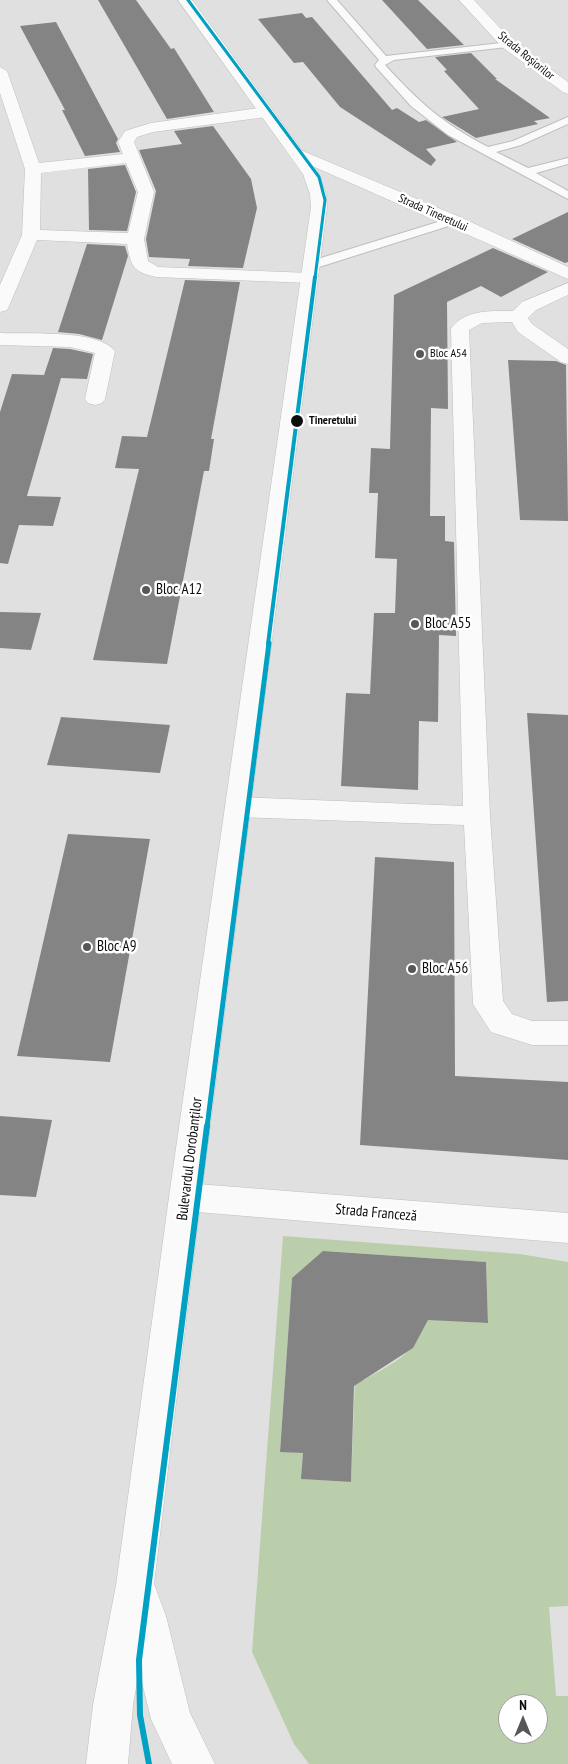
<!DOCTYPE html>
<html>
<head>
<meta charset="utf-8">
<style>
	body { margin:0 }
	#map { position:relative; width:568px; height:1764px; overflow:hidden; background:#e0e0e0; font-family:"PT Sans Narrow",sans-serif }
	canvas { display:block }
	.north { position:absolute; left:498px; top:1694px; width:50px; height:50px; box-sizing:border-box; background:#fff; border:1px solid #9e9e9e; border-radius:50%; rotate:0deg; font-size:14px; font-weight:700; line-height:20px; text-align:center; color:#0d0d0d }
	.north::after { content:''; display:block; margin:auto; width:18px; height:22px; background:#575757; clip-path:polygon(50% 0,100% 100%,50% 72%,0 100%) }
</style>
</head>
<body>
<div id="map">
<canvas width="568" height="1764"></canvas>
<div class="north">N</div>
</div>
<script>
const c = document.querySelector('canvas').getContext('2d');
c.lineJoin = 'round';
function paint(path, color) { c.fillStyle = color; c.fill(path, 'evenodd'); }
function stroke(path, color, width, dash) { c.strokeStyle = color; c.lineWidth = width; c.lineCap = dash ? 'butt' : 'round'; c.setLineDash(dash || []); c.stroke(path); }
function drawText(font, color, halo, rows, align = 'center') {
  c.font = font + ' "PT Sans Narrow",sans-serif'; c.lineWidth = 5; c.setLineDash([]); c.textBaseline = 'middle'; c.strokeStyle = halo; c.fillStyle = color; for (const [text, x, y, turn = 0] of rows) {
    c.save(); c.translate(x, y); c.rotate((+turn || 0) * Math.PI / 180); c.textAlign = isNaN(turn) ? turn : align; if (halo) c.strokeText(text, 0, 0); c.fillText(text, 0, 0); c.restore();
  }
}
paint(new Path2D(`
	M 283,1236 L 520,1254 L 568,1262 L 568,1606 L 549,1607 L 556,1696 L 568,1696 L 568,1764 L 309,1764 L 294,1744 L 252,1652 ZM 324,1251 L 486,1262 L 488,1323 L 421,1319 C 420,1354 390,1364 364,1380 L 355,1380 L 351,1482 L 302,1479 L 303,1453 L 280,1451 L 292,1278 ZM 508,1704 L 538,1704 L 538,1734 L 508,1734 Z`), '#bbceac');
paint(new Path2D(`
	M 98,0 L 136,0 L 171,49 L 174,48 L 214,112 L 167,119 Z
	M 382,0 L 418,0 L 464,45 L 427,49 Z
	M 302,13 L 306,18 L 312,17 L 392,110 L 397,108 L 419,122 L 426,120 L 457,142 L 426,149 L 436,160 L 431,166 L 340,107 L 303,62 L 294,63 L 258,19 Z
	M 56,22 L 118,139 L 116,143 L 120,152 L 85,156 L 62,110 L 65,110 L 20,26 Z
	M 471,53 L 497,79 L 495,79 L 550,118 L 534,121 L 538,124 L 476,138 L 442,117 L 479,109 L 444,71 L 447,70 L 435,57 Z
	M 213,126 L 251,179 L 257,208 L 243,268 L 188,266 L 190,259 L 149,257 L 146,239 L 156,191 L 139,150 L 182,144 L 174,131 Z
	M 125,165 L 136,192 L 127,231 L 89,230 L 88,169 Z
	M 568,212 L 568,262 L 565,263 L 512,239 Z
	M 87,244 L 125,246 L 128,256 L 102,340 L 79,334 L 58,332 Z
	M 493,248 L 548,272 L 501,297 L 481,286 L 447,302 L 448,409 L 431,408 L 430,516 L 445,516 L 445,541 L 454,542 L 456,636 L 439,635 L 438,722 L 419,721 L 418,790 L 341,786 L 346,693 L 370,694 L 374,613 L 395,613 L 397,559 L 375,558 L 378,493 L 369,493 L 371,448 L 390,449 L 394,295 Z
	M 185,280 L 240,282 L 211,439 L 214,439 L 209,471 L 204,471 L 167,664 L 93,660 L 139,469 L 115,468 L 122,436 L 147,437 Z
	M 53,348 L 70,349 L 93,354 L 87,379 L 61,378 L 27,496 L 61,497 L 53,526 L 19,525 L 8,564 L 0,563 L 0,412 L 12,374 L 44,375 Z
	M 508,360 L 556,361 L 566,365 L 568,521 L 520,520 Z
	M 0,612 L 41,613 L 31,650 L 0,648 Z
	M 527,713 L 568,715 L 568,1001 L 547,1002 Z
	M 61,717 L 170,725 L 160,773 L 47,765 Z
	M 68,834 L 150,839 L 110,1062 L 17,1056 Z
	M 375,857 L 454,862 L 455,1076 L 568,1082 L 568,1160 L 360,1145 Z
	M 0,1116 L 52,1120 L 36,1197 L 0,1195 Z
	M 323,1251 L 486,1262 L 488,1323 L 428,1320 L 413,1348 L 354,1386 L 351,1482 L 301,1479 L 303,1453 L 280,1452 L 292,1278 Z`), '#858485');
const lane = new Path2D(`
	M 327,0 L 337,0 L 386,56 L 510,42 L 510,46 L 507,47 L 394,60 L 385,65 C 420,103 442,123 488,147 L 513,141 L 568,117 L 568,124 L 521,145 L 496,152 L 528,168 L 568,158 L 568,164 L 536,173 L 568,191 L 568,199 L 448,135 L 411,106 L 376,67 L 375,65 L 379,60 Z
	M 454,217 L 460,221 L 458,223 L 316,268 L 312,269 L 306,265 L 308,262 Z`);
const street = new Path2D(`
	M 459,0 L 474,0 L 512,41 L 568,82 L 568,94 L 563,92 L 502,47 Z
	M 0,67 L 7,71 L 39,163 L 123,154 L 118,142 L 125,131 L 151,123 L 266,107 L 271,109 L 274,112 L 271,115 L 266,117 L 153,132 L 137,137 L 134,142 L 154,192 L 144,239 L 148,261 L 158,267 L 310,273 L 316,274 L 319,278 L 316,282 L 310,283 L 156,277 C 133,272 131,266 127,244 L 37,240 L 9,306 L 7,310 L 0,312 L 0,285 L 22,235 L 25,169 L 0,93 ZM 126,163 L 138,192 L 128,233 L 40,230 L 41,173 Z
	M 298,149 L 460,217 L 568,267 L 568,279 L 292,157 L 290,154 Z
	M 568,283 L 568,295 L 536,310 L 528,318 L 532,324 L 568,349 L 568,364 L 561,362 L 518,332 L 512,322 L 482,323 L 469,330 L 490,816 L 503,1001 L 512,1014 L 532,1021 L 568,1021 L 568,1045 L 532,1045 L 491,1032 L 473,1004 L 464,825 L 238,817 L 229,814 L 225,807 L 229,800 L 238,797 L 463,806 L 451,329 C 464,309 492,311 513,311 L 522,302 Z
	M 0,333 C 25,334 99,329 115,351 L 105,399 L 102,403 L 95,405 L 88,403 L 85,399 L 95,353 L 70,347 L 0,345 Z
	M 185,1183 L 568,1213 L 568,1243 L 185,1211 L 174,1207 L 169,1197 L 174,1187 Z`);
const primary = new Path2D(`
	M 178,0 L 192,0 L 317,171 L 326,194 L 327,207 L 201,1197 L 154,1584 L 166,1616 L 190,1713 L 215,1764 L 172,1764 L 151,1719 L 139,1670 L 133,1705 L 128,1764 L 86,1764 L 93,1705 L 116,1585 L 169,1197 L 311,207 L 310,194 L 303,174 Z`);
stroke(lane, '#bebebe', 2);
stroke(street, '#bebebe', 1);
stroke(primary, '#bebebe', 1);
paint(lane, '#fafafa');
paint(street, '#fafafa');
paint(primary, '#fafafa');
stroke(new Path2D(`
	M 188,0 L 319,177 L 325,200 L 315,278`), '#01a1c4', 3);
stroke(new Path2D(`
	M 268,644 L 315,277`), '#01a1c4', 4);
stroke(new Path2D(`
	M 207,1127 L 269,643`), '#01a1c4', 5);
stroke(new Path2D(`
	M 149,1764 L 140,1715 L 139,1660 L 207,1126`), '#01a1c4', 6);
for (const [x, y, r, color] of [
	[420,354,5,"#575757"],
	[297,421,7,"#0d0d0d"],
	[146,590,5,"#575757"],
	[415,624,5,"#575757"],
	[87,947,5,"#575757"],
	[412,969,5,"#575757"]
]) { const dot = new Path2D(); dot.arc(x, y, r, 0, 2 * Math.PI); c.fillStyle = color; c.fill(dot); stroke(dot, '#fff', 2); }
drawText('12px', '#0d0d0d', '#fff', [
	["Strada Roșiorilor",526,56,39],
	["Strada Tineretului",433,213,24]
]);
drawText('12px', '#0d0d0d', '#fff', [
	["Bloc A54",430,354]
], 'left');
drawText('bold 12px', '#0d0d0d', '#fff', [
	["Tineretului",309,421]
], 'left');
drawText('15px', '#0d0d0d', '#fff', [
	["Bloc A12",156,590],
	["Bloc A55",425,624],
	["Bloc A9",97,947],
	["Bloc A56",422,969]
], 'left');
drawText('15px', '#0d0d0d', '#fff', [
	["Bulevardul Dorobanților",190,1159,-83],
	["Strada Franceză",376,1213,5]
]);
</script>
</body>
</html>
